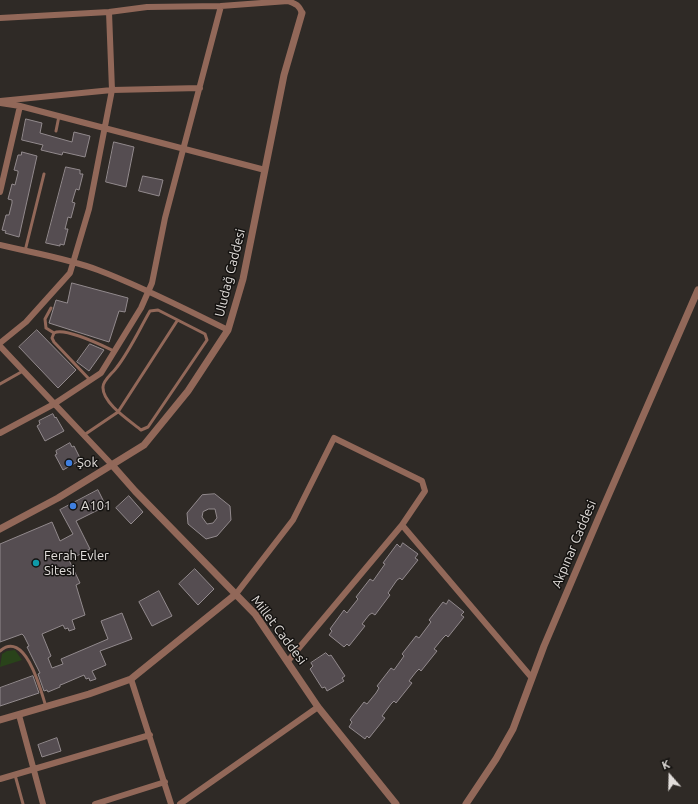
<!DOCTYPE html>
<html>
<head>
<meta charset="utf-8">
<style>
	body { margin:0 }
	#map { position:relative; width:698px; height:804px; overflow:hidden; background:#2f2a26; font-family:Ubuntu,sans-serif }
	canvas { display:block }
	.north { position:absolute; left:650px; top:756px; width:40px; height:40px; -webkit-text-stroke:3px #151311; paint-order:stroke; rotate:340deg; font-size:11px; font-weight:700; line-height:16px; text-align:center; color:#e2dedb }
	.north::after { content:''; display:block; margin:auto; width:14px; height:18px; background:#e2dedb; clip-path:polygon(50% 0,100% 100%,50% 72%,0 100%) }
</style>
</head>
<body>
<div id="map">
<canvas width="698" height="804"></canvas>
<div class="north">K</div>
</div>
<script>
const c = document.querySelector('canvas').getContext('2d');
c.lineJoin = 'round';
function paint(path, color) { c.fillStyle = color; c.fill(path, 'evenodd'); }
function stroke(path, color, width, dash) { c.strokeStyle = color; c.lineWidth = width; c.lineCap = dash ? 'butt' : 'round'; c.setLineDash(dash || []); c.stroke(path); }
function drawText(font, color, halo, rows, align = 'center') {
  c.font = font + ' Ubuntu,sans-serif'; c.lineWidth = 3; c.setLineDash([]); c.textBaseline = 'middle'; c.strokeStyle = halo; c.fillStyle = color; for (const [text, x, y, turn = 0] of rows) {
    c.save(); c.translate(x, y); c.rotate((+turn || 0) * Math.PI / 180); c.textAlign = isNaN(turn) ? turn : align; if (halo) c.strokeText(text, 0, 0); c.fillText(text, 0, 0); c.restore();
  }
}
paint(new Path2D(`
	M 15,650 L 22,660 L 0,667 L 2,654 L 7,651 Z`), '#29431a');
const building = new Path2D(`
	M 26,119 L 42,123 L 40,133 L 72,142 L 74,132 L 90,136 L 85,157 L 63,152 L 62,155 L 41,150 L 43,145 L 22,140 Z
	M 114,142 L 134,147 L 126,187 L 106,182 Z
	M 22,152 L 37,156 L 19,237 L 5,233 L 6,231 L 2,230 L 6,215 L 9,215 L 12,203 L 12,200 L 8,199 L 12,184 L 15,185 L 18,173 L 18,171 L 14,170 L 18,155 L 21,155 Z
	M 66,167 L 80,170 L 80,174 L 83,174 L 79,190 L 76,189 L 72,202 L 75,203 L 71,218 L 68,217 L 65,229 L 68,229 L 64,245 L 60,244 L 60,246 L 46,243 Z
	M 143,176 L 163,180 L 159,196 L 139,191 Z
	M 72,283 L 128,298 L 125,312 L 119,311 L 109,342 L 49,323 L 56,300 L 67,303 Z
	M 37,330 L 76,370 L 58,388 L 19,347 Z
	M 90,344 L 104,350 L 89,371 L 77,362 Z
	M 53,414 L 55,418 L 56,417 L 64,431 L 45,441 L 37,426 L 40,424 L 39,421 Z
	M 70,443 L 72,447 L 74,446 L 81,460 L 63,470 L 55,455 L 57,454 L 56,451 Z
	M 98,490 L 106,506 L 76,521 L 90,549 L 69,560 L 80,583 L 76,585 L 85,615 L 72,620 L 75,629 L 69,631 L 68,628 L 65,629 L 63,625 L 42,634 L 51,656 L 48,658 L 52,668 L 63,664 L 61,659 L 108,639 L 101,621 L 122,613 L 132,639 L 100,651 L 106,665 L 92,671 L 96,679 L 90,681 L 89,678 L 86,679 L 84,675 L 63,684 L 60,685 L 60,687 L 48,692 L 47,690 L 44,691 L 38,674 L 40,673 L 27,647 L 29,646 L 24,636 L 22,634 L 0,642 L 0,544 L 52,522 L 60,541 L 73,534 L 60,510 Z
	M 215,494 L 230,506 L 231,520 L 217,536 L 206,539 L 188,524 L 187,513 L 202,495 ZM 209,509 L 215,509 L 217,518 L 213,523 L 207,524 L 202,517 L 203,512 Z
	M 129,496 L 143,512 L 131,524 L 116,508 Z
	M 403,543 L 418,554 L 415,558 L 418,560 L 402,580 L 400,578 L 397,580 L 388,593 L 390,595 L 375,615 L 372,613 L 369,615 L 362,624 L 365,626 L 349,646 L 347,644 L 344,647 L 329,635 L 332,631 L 330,629 L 344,610 L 347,613 L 350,609 L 358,599 L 356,597 L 370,579 L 373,581 L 385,564 L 383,563 L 397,544 L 400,547 Z
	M 195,569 L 214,589 L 198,605 L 179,584 Z
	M 159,591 L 172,616 L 152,626 L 139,602 Z
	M 449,600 L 464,612 L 461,615 L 464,617 L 448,637 L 446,635 L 443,638 L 434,649 L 437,651 L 421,671 L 419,669 L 416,672 L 409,681 L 412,683 L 396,703 L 394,701 L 391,704 L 382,716 L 385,718 L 369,738 L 367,736 L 365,739 L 349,727 L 352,722 L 350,720 L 364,702 L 367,704 L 376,693 L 379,688 L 377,686 L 391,668 L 394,670 L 404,656 L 402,654 L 416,636 L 419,638 L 431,622 L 429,620 L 443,602 L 446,604 Z
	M 326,653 L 329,656 L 331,655 L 345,676 L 342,678 L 344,681 L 327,691 L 325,687 L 322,688 L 310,669 L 313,666 L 311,663 Z
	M 33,676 L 39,693 L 0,706 L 0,688 Z
	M 57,738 L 61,751 L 42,757 L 38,745 Z`);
paint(building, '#554d51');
stroke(building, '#928a8d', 1);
stroke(new Path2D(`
	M 56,131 L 59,116
	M 25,251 L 44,174
	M 51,308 L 45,319 L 46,328 L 54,333
	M 158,310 L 205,334 L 207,340 L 148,427 L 141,430 C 130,421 102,403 103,387 C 103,380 113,373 117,367 C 130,350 139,330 150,311 Z
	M 90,380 L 54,342 L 52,338 L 54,333 C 65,327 103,346 114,351
	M 0,384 L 23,371
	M 84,435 L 118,412 L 177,321
	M 0,651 C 25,629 41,690 46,707
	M 15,775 L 23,804`), '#926859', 3);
stroke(new Path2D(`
	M 0,18 L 109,12 L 147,7 L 221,6 L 288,1 C 296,4 299,5 302,13
	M 0,101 L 112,90 L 200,88
	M 0,103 L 20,106 L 265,170
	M 0,192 L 20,106
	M 0,245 C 33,253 66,258 98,270 C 143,287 185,309 228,330
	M 0,343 L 26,322 L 70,273 L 89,209 L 112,90 L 109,12
	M 0,346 L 113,466
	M 0,433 L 54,404 L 101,373 L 141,308 L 152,283 L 165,218 L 221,6
	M 402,525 L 532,678
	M 236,594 L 293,520 L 334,438 L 422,481 L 425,491 L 402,525 L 288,661
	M 131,679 L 171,804
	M 19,715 L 43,804
	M 0,779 L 150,735
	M 95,804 L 165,782
	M 180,804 L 318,707`), '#926859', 6);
stroke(new Path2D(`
	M 113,466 L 135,491 L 255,614 L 318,707 L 396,804
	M 0,529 L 58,498 L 144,445 L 188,391 L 228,330 L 243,279 L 284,75 L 302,13
	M 0,720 L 89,694 L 131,679 L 236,594
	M 466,804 L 496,759 L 513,729 L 544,646 L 599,517 L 698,290`), '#926859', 7);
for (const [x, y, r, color] of [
	[69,463,4,"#3f7fe0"],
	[73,506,4,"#3f7fe0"],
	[36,563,4,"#0f9aa8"]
]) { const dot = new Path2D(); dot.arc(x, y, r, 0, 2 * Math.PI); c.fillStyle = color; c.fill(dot); stroke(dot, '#151311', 1.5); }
drawText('13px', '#e2dedb', '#151311', [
	["Uludağ Caddesi",230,273,-76],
	["Akpınar Caddesi",574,544,-67],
	["Millet Caddesi",279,630,53]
]);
drawText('13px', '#e2dedb', '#151311', [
	["Şok",77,463],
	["A101",81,506],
	["Ferah Evler",44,556],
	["Sitesi",44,571]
], 'left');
</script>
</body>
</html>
